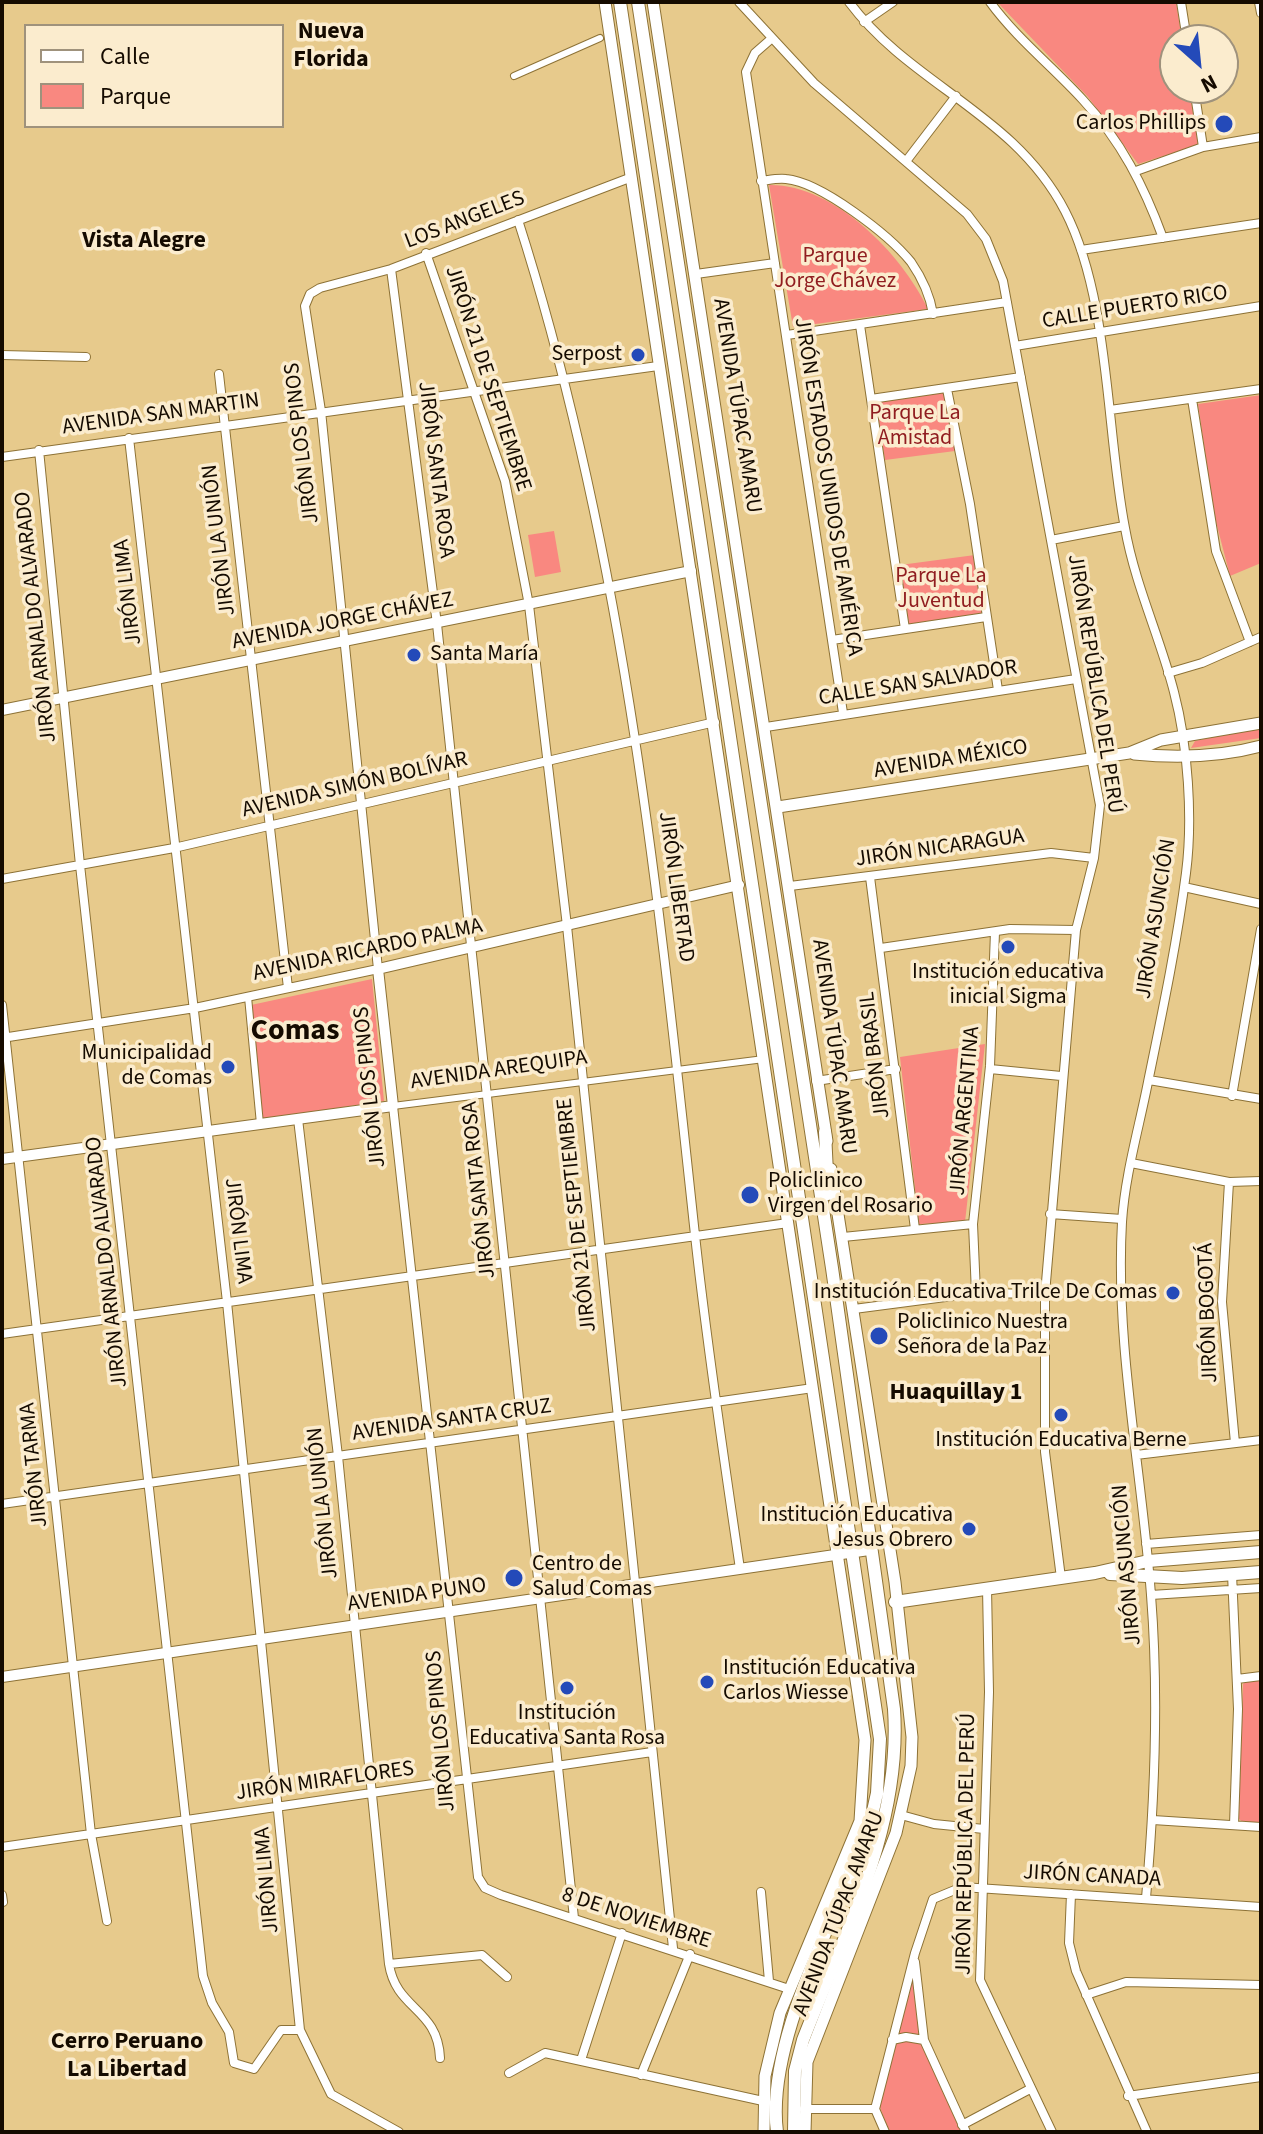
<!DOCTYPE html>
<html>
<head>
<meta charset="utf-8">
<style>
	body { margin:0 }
	#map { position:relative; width:1263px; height:2134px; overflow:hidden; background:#e7ca8c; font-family:"Source Sans 3",sans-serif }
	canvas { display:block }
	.frame { position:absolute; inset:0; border:4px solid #150b00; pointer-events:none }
	.legend { position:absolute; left:24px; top:24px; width:260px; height:104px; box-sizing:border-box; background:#fbecce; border:2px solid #9f927c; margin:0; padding:10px 14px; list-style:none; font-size:24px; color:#150b00 }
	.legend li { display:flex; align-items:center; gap:16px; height:40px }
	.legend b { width:40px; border:2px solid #9f927c }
	.north { position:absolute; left:1159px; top:24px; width:80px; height:80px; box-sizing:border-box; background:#fbecce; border:2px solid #9f927c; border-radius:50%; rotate:153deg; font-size:22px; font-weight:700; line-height:32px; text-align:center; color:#150b00 }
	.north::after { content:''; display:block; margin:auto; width:28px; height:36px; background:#244ab9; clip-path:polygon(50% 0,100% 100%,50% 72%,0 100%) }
</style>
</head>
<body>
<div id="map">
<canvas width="1263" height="2134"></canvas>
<div class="frame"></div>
<ul class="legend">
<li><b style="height:10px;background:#fff"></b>Calle</li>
<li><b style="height:22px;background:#f98880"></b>Parque</li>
</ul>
<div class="north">N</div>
</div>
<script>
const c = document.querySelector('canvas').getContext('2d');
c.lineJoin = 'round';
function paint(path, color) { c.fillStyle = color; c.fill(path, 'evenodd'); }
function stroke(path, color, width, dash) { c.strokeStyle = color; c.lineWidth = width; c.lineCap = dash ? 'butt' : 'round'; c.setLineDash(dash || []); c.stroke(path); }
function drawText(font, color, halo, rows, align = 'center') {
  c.font = font + ' "Source Sans 3",sans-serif'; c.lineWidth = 7; c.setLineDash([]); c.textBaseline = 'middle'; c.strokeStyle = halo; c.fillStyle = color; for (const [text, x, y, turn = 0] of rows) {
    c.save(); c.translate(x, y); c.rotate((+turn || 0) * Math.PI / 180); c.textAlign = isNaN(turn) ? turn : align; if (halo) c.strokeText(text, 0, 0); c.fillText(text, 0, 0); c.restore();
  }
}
paint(new Path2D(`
	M 997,2 L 1176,2 L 1182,40 L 1175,40 L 1175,88 L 1189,88 L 1198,145 L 1138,164 L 1088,97 Z
	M 769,185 C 834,184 902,254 928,309 L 793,327 Z
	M 944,392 L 955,451 L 885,460 L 876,402 Z
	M 1261,395 L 1261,563 L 1230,576 L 1214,514 L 1198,404 Z
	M 554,531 L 561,572 L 535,577 L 528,535 Z
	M 975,555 L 982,613 L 909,624 L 900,565 Z
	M 1261,727 L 1261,738 L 1191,748 L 1195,741 Z
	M 372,979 L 384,1101 L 262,1119 L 251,1005 Z
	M 985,1044 L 965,1222 L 919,1224 L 900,1057 Z
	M 1261,1678 L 1261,1822 L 1244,1823 L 1239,1819 L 1243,1684 L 1248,1679 Z
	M 912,1978 L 920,2041 L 961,2132 L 889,2132 L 880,2107 Z`), '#f98880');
const pedestrian = new Path2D(`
	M 514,76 L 600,38
	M 248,997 L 260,1124
	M 393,1106 L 764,1059`);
const minor = new Path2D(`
	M 739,2 L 814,83 L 967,214 L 986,239 L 1003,281 L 1100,805 L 1094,858 L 1076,930 L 1045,1294 L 1045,1452 L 1061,1578
	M 849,2 C 912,86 1014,113 1065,211 C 1110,298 1106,431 1125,528 C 1135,585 1160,637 1174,692 C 1188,745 1193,819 1186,873 C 1177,943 1162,1014 1148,1082 C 1139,1128 1125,1175 1122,1222 C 1115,1346 1142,1471 1151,1595 C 1159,1696 1155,1797 1146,1898
	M 990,2 C 1017,39 1053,67 1083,100 C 1121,141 1144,186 1163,238
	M 1181,2 L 1187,40
	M 1259,2 L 1261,13
	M 864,22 L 893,2
	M 771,39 L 755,53 L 746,72 L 843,713
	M 1194,88 L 1203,147
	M 907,160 L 956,96
	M 1136,171 L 1203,147 L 1261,137
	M 761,181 C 769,180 778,178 786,179 C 821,182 889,235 911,262 C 922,278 930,295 933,314
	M 518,220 C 624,551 658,891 695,1235 C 707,1347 724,1458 740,1569
	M 1081,250 L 1261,223
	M 426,253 L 505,481 L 529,605 L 567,926 L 673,1948
	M 391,269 L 437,624 L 574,1918
	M 696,274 L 775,263
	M 860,325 L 905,629
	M 787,335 L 1007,302
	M 1015,346 L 1261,306
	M 2,355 L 86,357
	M 219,374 L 288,988
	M 947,389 L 970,504 L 998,690
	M 871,399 L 1021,377
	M 1192,399 L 1216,551 L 1250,642
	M 1110,410 L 1261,389
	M 129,438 L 227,1302 L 300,2030 L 331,2094 L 399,2132
	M 39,450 L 80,865 L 203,1976 L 212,2003 L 229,2032 L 234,2063 L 254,2069 L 281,2030 L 300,2030
	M 2,457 L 658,366
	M 1051,540 L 1124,526
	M 832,640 L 986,617
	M 1168,673 L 1202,663 L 1261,637
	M 766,727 L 1076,679
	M 870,877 L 915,1229
	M 2,879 L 174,848 L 715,722
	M 790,886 L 1051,853 L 1094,858
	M 1184,887 L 1261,904
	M 881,948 L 1010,929 L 1076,930
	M 2,1005 L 91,1834 L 107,1921
	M 2,1038 L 195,1008 L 378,969 L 321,411 L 305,306 L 310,294 L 320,288 L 391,269 L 632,177
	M 990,1069 L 1061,1076
	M 1149,1080 L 1261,1099
	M 816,1081 L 896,1069
	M 1232,1096 L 1261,929
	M 393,1106 L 478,1877 L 485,1888 L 501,1895 L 789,1989
	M 298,1119 L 338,1456 L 389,1964 C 396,2010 438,2008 440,2058
	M 1131,1163 L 1229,1182 L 1261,1181
	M 1229,1182 L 1222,1302 L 1235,1443
	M 1050,1214 L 1122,1219
	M 843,1237 L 973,1224
	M 976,1293 L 973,1224 L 990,1066 L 995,932
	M 854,1309 L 976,1293 L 1045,1294
	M 2,1334 L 788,1223
	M 1136,1455 L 1261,1440
	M 2,1504 L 813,1388
	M 1146,1544 L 1261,1535
	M 1232,1574 L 1238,1709 L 1234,1825
	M 987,1588 L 989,1692 L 980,1980 L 1052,2132
	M 1151,1595 L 1261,1588
	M 1237,1679 L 1261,1676
	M 901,1815 L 934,1824 L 984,1829
	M 1153,1820 L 1261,1827
	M 2,1847 L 652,1752
	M 761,1892 L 769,1981
	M 1071,1894 L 1069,1943 L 1076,1971 L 1147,2132
	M 2,1895 L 3,1902
	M 915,1962 L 924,2040 L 966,2132
	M 389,1964 L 482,1955 L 507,1977
	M 1086,1995 L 1126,1982 L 1261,1985
	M 892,2040 L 906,2037 L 924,2040
	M 581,2060 L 622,1933
	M 509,2073 L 545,2053 L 763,2101
	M 641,2075 L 690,1954
	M 1128,2096 L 1261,2077
	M 804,2109 L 875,2109
	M 962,2125 L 1030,2089
	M 885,2132 L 875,2109 L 915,1953 L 933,1899 L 962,1887 L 1261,1907`);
const tertiary = new Path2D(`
	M 2,710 L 691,571
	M 2,1159 L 393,1106 L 378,969 L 739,885
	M 2,1677 L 869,1550`);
const secondary = new Path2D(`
	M 605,2 L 865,1740 L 860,1821 L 780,2013 L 765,2076 L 764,2132
	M 653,2 L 827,1141
	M 1134,754 C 1176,758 1220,757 1261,746
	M 778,807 L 1129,753 L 1161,740 L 1261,723
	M 805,2132 L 807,2062 L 896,1833 L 911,1766 L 912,1737 L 895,1582 L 831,1169`);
const primary = new Path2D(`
	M 1110,1574 L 1182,1578 L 1261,1572
	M 895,1602 L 1095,1573 L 1148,1561 L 1261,1552`);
const trunk = new Path2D(`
	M 620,2 L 880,1739 L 877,1793 L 871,1820 C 841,1909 765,2039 777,2132
	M 638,2 L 832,1268 L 894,1709 C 902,1826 844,1934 803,2040 L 795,2071 L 794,2132
	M 825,1132 L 828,1194`);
stroke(pedestrian, '#8d7236', 8);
stroke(minor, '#8d7236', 10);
stroke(tertiary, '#8d7236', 12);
stroke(secondary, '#8d7236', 13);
stroke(primary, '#8d7236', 14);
stroke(trunk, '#8d7236', 14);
stroke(pedestrian, '#fff', 6);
stroke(minor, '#fff', 8);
stroke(tertiary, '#fff', 10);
stroke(secondary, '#fff', 11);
stroke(primary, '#fff', 12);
stroke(trunk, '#fff', 12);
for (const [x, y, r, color] of [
	[1224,124,10,"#244ab9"],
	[638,355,8,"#244ab9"],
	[414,655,8,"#244ab9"],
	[1008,947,8,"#244ab9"],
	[228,1067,8,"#244ab9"],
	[750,1195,10,"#244ab9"],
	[1173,1293,8,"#244ab9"],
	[879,1336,10,"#244ab9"],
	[1061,1415,8,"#244ab9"],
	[969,1529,8,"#244ab9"],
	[514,1578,10,"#244ab9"],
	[707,1682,8,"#244ab9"],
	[567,1688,8,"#244ab9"]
]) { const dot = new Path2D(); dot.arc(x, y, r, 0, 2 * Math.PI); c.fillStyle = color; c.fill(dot); stroke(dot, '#fbecce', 3); }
drawText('22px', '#150b00', '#fbecce', [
	["Carlos Phillips",1206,124],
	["Serpost",622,355],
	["Santa María",430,655,"left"],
	["Institución educativa",1008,973,"center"],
	["inicial Sigma",1008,998,"center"],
	["Municipalidad",212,1054],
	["de Comas",212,1079],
	["Policlinico",768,1182,"left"],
	["Virgen del Rosario",768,1207,"left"],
	["Institución Educativa Trilce De Comas",1157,1293],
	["Policlinico Nuestra",897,1323,"left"],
	["Señora de la Paz",897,1348,"left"],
	["Institución Educativa Berne",1061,1441,"center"],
	["Institución Educativa",953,1516],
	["Jesus Obrero",953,1541],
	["Centro de",532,1565,"left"],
	["Salud Comas",532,1590,"left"],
	["Institución Educativa",723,1669,"left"],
	["Carlos Wiesse",723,1694,"left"],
	["Institución",567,1714,"center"],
	["Educativa Santa Rosa",567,1739,"center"]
], 'right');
drawText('22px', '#150b00', '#fbecce', [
	["LOS ANGELES",465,221,-21],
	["CALLE PUERTO RICO",1135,308,-9],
	["JIRÓN 21 DE SEPTIEMBRE",487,379,72],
	["AVENIDA TÚPAC AMARU",736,406,81],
	["AVENIDA SAN MARTIN",161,415,-8],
	["JIRÓN LOS PINOS",303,443,-97],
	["JIRÓN SANTA ROSA",435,470,83],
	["JIRÓN ESTADOS UNIDOS DE AMÉRICA",827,487,81],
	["JIRÓN LA UNIÓN",220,540,-97],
	["JIRÓN LIMA",129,592,-97],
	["JIRÓN ARNALDO ALVARADO",37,617,-96],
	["AVENIDA JORGE CHÁVEZ",343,622,-11],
	["CALLE SAN SALVADOR",918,684,-9],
	["JIRÓN REPÚBLICA DEL PERÚ",1094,684,81],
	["AVENIDA MÉXICO",951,760,-9],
	["AVENIDA SIMÓN BOLÍVAR",355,786,-13],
	["JIRÓN NICARAGUA",940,849,-8],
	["JIRÓN LIBERTAD",675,887,82],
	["JIRÓN ASUNCIÓN",1157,919,-81],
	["AVENIDA RICARDO PALMA",368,951,-12],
	["AVENIDA TÚPAC AMARU",833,1047,82],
	["JIRÓN BRASIL",876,1055,-97],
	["AVENIDA AREQUIPA",499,1071,-8],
	["JIRÓN LOS PINOS",371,1087,-96],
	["JIRÓN ARGENTINA",966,1111,-85],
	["JIRÓN SANTA ROSA",480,1190,-96],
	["JIRÓN 21 DE SEPTIEMBRE",578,1215,-96],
	["JIRÓN LIMA",237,1231,83],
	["JIRÓN ARNALDO ALVARADO",108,1262,-96],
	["JIRÓN BOGOTÁ",1209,1313,-92],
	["AVENIDA SANTA CRUZ",452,1421,-8],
	["JIRÓN TARMA",35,1465,-96],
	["JIRÓN LA UNIÓN",324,1503,-96],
	["JIRÓN ASUNCIÓN",1128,1565,-95],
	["AVENIDA PUNO",417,1596,-8],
	["JIRÓN LOS PINOS",442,1731,-95],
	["JIRÓN MIRAFLORES",325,1782,-8],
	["JIRÓN REPÚBLICA DEL PERÚ",967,1844,-89],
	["JIRÓN CANADA",1092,1877,3],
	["JIRÓN LIMA",268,1880,-95],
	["AVENIDA TÚPAC AMARU",840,1914,-69],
	["8 DE NOVIEMBRE",636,1919,18]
]);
drawText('22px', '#901d20', '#fbecce', [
	["Parque",835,257],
	["Jorge Chávez",835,282],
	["Parque La",915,414],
	["Amistad",915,439],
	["Parque La",941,577],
	["Juventud",941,602]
]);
drawText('bold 24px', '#150b00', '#fbecce', [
	["Nueva",331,33],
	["Florida",331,61],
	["Vista Alegre",144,242],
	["Huaquillay 1",956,1394],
	["Cerro Peruano",127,2043],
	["La Libertad",127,2071]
]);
drawText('bold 30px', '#150b00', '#fbecce', [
	["Comas",295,1032]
]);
</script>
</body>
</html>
